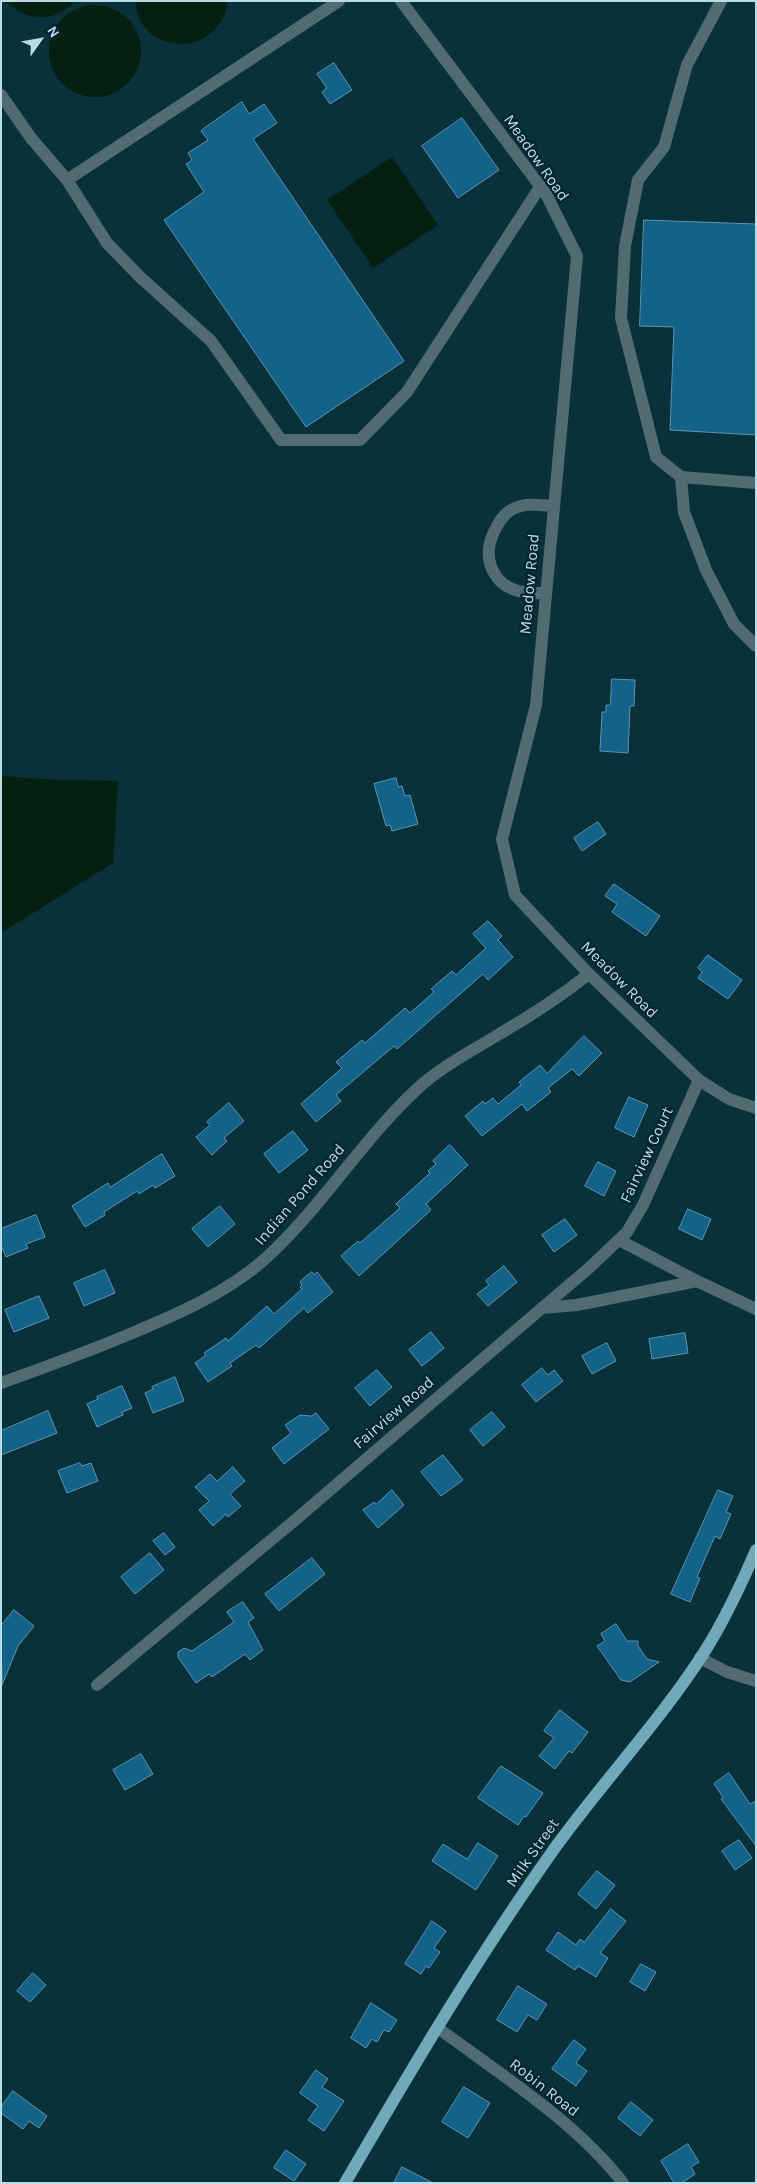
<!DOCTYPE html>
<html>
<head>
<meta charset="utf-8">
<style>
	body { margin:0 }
	#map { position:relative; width:757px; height:2184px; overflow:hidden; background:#09313a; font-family:Karla,sans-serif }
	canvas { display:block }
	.frame { position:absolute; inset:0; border:2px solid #bbdce6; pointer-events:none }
	.north { position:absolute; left:15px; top:15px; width:50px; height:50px; -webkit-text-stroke:4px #00262f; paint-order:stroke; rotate:58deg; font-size:14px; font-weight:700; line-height:20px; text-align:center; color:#bbdce6 }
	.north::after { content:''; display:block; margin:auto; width:18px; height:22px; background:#bbdce6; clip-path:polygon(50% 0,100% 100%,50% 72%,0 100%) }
</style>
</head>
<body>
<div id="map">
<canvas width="757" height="2184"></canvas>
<div class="frame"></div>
<div class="north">N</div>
</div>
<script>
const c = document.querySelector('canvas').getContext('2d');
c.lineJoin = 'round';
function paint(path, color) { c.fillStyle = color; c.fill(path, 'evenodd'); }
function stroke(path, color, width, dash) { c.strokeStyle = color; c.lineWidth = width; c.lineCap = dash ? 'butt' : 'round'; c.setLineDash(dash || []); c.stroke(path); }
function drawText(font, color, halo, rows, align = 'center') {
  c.font = font + ' Karla,sans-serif'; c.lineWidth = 4.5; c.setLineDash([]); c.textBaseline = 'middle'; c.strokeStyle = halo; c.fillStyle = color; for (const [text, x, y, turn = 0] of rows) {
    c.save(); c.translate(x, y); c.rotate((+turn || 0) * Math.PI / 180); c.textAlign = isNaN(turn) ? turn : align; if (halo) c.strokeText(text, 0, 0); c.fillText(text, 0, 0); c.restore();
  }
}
paint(new Path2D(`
	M 5,1 L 75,1 C 54,24 26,21 5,1 Z
	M 136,1 L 227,1 C 228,11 222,22 215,29 C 190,58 134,42 136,1 Z
	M49 51a46 46 0 1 1 92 0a46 46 0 1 1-92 0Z
	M 392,157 L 438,225 L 373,268 L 327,200 Z
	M 1,776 L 60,780 L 118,781 L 113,863 L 1,933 Z`), '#042011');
const building = new Path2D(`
	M 334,63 L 352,90 L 330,104 L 322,92 L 327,88 L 317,74 Z
	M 242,102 L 249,114 L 264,104 L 277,123 L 253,139 L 404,361 L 306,427 L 164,220 L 204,192 L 186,164 L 192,160 L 188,153 L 208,140 L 201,131 L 203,129 Z
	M 462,118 L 499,170 L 458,198 L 422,146 Z
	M 644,220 L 756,224 L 756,435 L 670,430 L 674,327 L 640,326 Z
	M 612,679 L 635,680 L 634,706 L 630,706 L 628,753 L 600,751 L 602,712 L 606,712 L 606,705 L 610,705 Z
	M 396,778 L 398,787 L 402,786 L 405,796 L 410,795 L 418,824 L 392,831 L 390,825 L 386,826 L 374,784 Z
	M 598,822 L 606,834 L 582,851 L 574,838 Z
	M 614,884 L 660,916 L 646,936 L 612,912 L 617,904 L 605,896 Z
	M 488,921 L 502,936 L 498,940 L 513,957 L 488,980 L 483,974 L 397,1049 L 394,1046 L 336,1095 L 341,1101 L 316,1122 L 301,1104 L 342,1068 L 336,1062 L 362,1040 L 365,1043 L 405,1008 L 410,1013 L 434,992 L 431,989 L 452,971 L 456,975 L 486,948 L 473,934 Z
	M 708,955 L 742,980 L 728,999 L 698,978 L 702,972 L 698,968 Z
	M 584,1036 L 602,1053 L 579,1076 L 572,1069 L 548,1088 L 551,1092 L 527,1111 L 522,1104 L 482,1136 L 465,1116 L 483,1101 L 485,1104 L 493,1098 L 498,1104 L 521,1085 L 519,1082 L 540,1065 L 547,1073 Z
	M 629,1097 L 648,1105 L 634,1137 L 615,1128 Z
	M 229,1103 L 244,1121 L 224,1138 L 227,1141 L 212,1155 L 196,1137 L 210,1125 L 207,1122 Z
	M 293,1131 L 308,1150 L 279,1173 L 264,1154 Z
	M 450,1145 L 468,1165 L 426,1204 L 431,1210 L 359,1276 L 341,1256 L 358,1241 L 360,1243 L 400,1208 L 396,1204 L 430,1173 L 428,1171 L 436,1164 L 433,1161 Z
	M 162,1154 L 175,1176 L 155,1188 L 153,1185 L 139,1194 L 137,1191 L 104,1212 L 105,1215 L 85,1227 L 72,1206 L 108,1183 L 110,1187 Z
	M 598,1162 L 616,1171 L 604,1196 L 585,1186 Z
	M 220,1206 L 235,1224 L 208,1247 L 192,1229 Z
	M 688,1209 L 711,1219 L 702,1240 L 679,1229 Z
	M 36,1215 L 45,1237 L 26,1244 L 28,1248 L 6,1257 L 1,1245 L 1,1229 Z
	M 565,1219 L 577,1235 L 554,1252 L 542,1235 Z
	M 504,1266 L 517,1282 L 488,1306 L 477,1294 L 489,1285 L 486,1281 Z
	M 105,1270 L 115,1293 L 84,1306 L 74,1283 Z
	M 312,1272 L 314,1275 L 317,1272 L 333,1292 L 308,1313 L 304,1308 L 259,1348 L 256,1345 L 230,1363 L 232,1366 L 208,1382 L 195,1363 L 206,1355 L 204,1353 L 226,1338 L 228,1341 L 267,1306 L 274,1314 L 302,1289 L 300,1287 L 302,1285 L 300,1282 Z
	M 39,1296 L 49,1318 L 14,1332 L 5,1310 Z
	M 431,1332 L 444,1348 L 422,1366 L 409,1350 Z
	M 685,1333 L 688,1353 L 652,1359 L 649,1339 Z
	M 607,1343 L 616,1361 L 592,1374 L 582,1356 Z
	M 542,1368 L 548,1375 L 554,1370 L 563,1381 L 536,1402 L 522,1385 Z
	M 377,1370 L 392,1387 L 370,1406 L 355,1388 Z
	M 175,1377 L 184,1401 L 153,1413 L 145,1393 L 153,1389 L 152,1387 Z
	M 122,1386 L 132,1408 L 122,1412 L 123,1415 L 97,1427 L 87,1404 L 98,1399 L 97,1397 Z
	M 48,1411 L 57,1433 L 1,1455 L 1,1431 Z
	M 492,1412 L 505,1427 L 483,1446 L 470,1430 Z
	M 316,1413 L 329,1429 L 284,1464 L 272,1448 L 291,1433 L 285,1425 L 300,1415 L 311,1416 Z
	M 443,1455 L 463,1480 L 441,1496 L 421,1472 Z
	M 80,1463 L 82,1466 L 91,1463 L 98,1481 L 67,1493 L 58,1471 Z
	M 233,1467 L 245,1481 L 230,1494 L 241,1506 L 228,1517 L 226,1514 L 213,1526 L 199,1510 L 209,1501 L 195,1487 L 210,1474 L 217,1481 Z
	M 392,1490 L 404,1505 L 378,1528 L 363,1510 L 374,1502 L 376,1504 Z
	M 718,1490 L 733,1496 L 726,1512 L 731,1514 L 720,1539 L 715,1536 L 697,1577 L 700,1578 L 690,1602 L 671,1594 Z
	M 164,1533 L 175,1547 L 165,1555 L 153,1541 Z
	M 150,1553 L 164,1570 L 135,1594 L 121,1577 Z
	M 312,1558 L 325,1574 L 279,1611 L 265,1594 Z
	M 243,1602 L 254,1618 L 248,1622 L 263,1650 L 250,1660 L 245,1654 L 212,1677 L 209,1674 L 196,1683 L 178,1657 L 178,1652 L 184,1648 L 192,1651 L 234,1622 L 227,1612 Z
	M 14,1610 L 34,1626 L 18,1646 L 2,1685 L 1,1626 Z
	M 616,1624 L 627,1641 L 638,1641 L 638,1646 L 647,1659 L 659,1662 L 630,1682 L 621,1680 L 597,1646 L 605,1641 L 601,1634 Z
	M 560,1710 L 588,1732 L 572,1753 L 569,1751 L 555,1769 L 539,1756 L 554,1738 L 544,1731 Z
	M 141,1754 L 153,1774 L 125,1790 L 113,1770 Z
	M 501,1766 L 543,1793 L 526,1817 L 524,1816 L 518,1825 L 478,1798 Z
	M 729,1773 L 750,1804 L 756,1801 L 756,1846 L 721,1799 L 723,1797 L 714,1784 Z
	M 739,1840 L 752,1858 L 735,1870 L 722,1851 Z
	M 478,1843 L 498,1856 L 476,1890 L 432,1861 L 443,1844 L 467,1859 Z
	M 597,1871 L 615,1885 L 596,1909 L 578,1894 Z
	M 611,1909 L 626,1921 L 600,1953 L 608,1958 L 596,1977 L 578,1966 L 575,1970 L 546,1950 L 558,1932 L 576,1945 L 580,1939 L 584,1942 Z
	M 432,1921 L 446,1931 L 434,1948 L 440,1952 L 429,1968 L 426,1966 L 421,1974 L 405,1964 Z
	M 641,1964 L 656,1972 L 645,1991 L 630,1982 Z
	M 33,1973 L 46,1985 L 30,2002 L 17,1991 Z
	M 518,1986 L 547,2004 L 537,2020 L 528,2015 L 517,2032 L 497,2020 Z
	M 371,2003 L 397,2020 L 389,2032 L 384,2030 L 377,2042 L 372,2039 L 366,2048 L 351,2038 Z
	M 574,2040 L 586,2049 L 576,2063 L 587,2071 L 576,2086 L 552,2069 Z
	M 316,2070 L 328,2079 L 322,2087 L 344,2101 L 324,2131 L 308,2120 L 318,2106 L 300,2093 Z
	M 464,2087 L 490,2103 L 468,2138 L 442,2122 Z
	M 13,2091 L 47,2116 L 39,2128 L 29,2121 L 23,2129 L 1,2113 L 1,2107 Z
	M 631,2102 L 653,2120 L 640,2136 L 618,2118 Z
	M 688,2144 L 699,2162 L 691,2167 L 695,2174 L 682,2183 L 674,2183 L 661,2161 Z
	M 286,2150 L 306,2164 L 294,2181 L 274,2168 Z
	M 402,2167 L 433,2183 L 394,2183 Z`);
paint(building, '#146288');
stroke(building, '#5d93b4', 1);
stroke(new Path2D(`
	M 339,1 L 67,180 L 107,243 L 140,277 L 211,341 L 281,440 L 360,440 L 407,392 L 540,187
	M 401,1 L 546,194 L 577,256 L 536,705 L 502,839 L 515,895 L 589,974 L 699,1080 L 729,1099 L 756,1108
	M 721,1 L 687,65 L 664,147 L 638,180 L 625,246 L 621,318 L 656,457 L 681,477 L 756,483
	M 1,95 L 31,138 L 67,180
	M 681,477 L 684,512 L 706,570 L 734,624 L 756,646
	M 546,593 C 539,593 531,594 523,592 C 494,587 482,560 493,534 C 497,525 502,515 511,510 C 524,502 540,505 553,506
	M 619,1240 L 697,1281
	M 542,1308 L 589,1268 L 627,1232 L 643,1205 L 699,1080
	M 1,1383 C 43,1368 84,1353 125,1336 C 173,1316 226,1294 266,1258 C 322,1207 361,1141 417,1089 C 442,1066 472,1051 501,1033 C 532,1015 561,996 589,974
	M 700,1658 L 727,1672 L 756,1681
	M 97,1685 L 294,1521 L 542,1308 L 577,1305 L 697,1281 L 756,1309
	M 438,2028 C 500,2074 576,2122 623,2183`), '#506b72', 12);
stroke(new Path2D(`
	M 345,2183 C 412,2068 480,1953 557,1845 C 605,1779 661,1720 705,1651 C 725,1619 741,1585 756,1550`), '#70aaba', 12);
drawText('16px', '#bbdce6', '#00262f', [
	["Meadow Road",536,158,55],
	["Meadow Road",530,584,-85],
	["Meadow Road",619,980,45],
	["Fairview Court",647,1155,-65],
	["Indian Pond Road",300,1195,-49],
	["Fairview Road",394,1413,-41],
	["Milk Street",533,1853,-55],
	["Robin Road",544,2088,38]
]);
</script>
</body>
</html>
